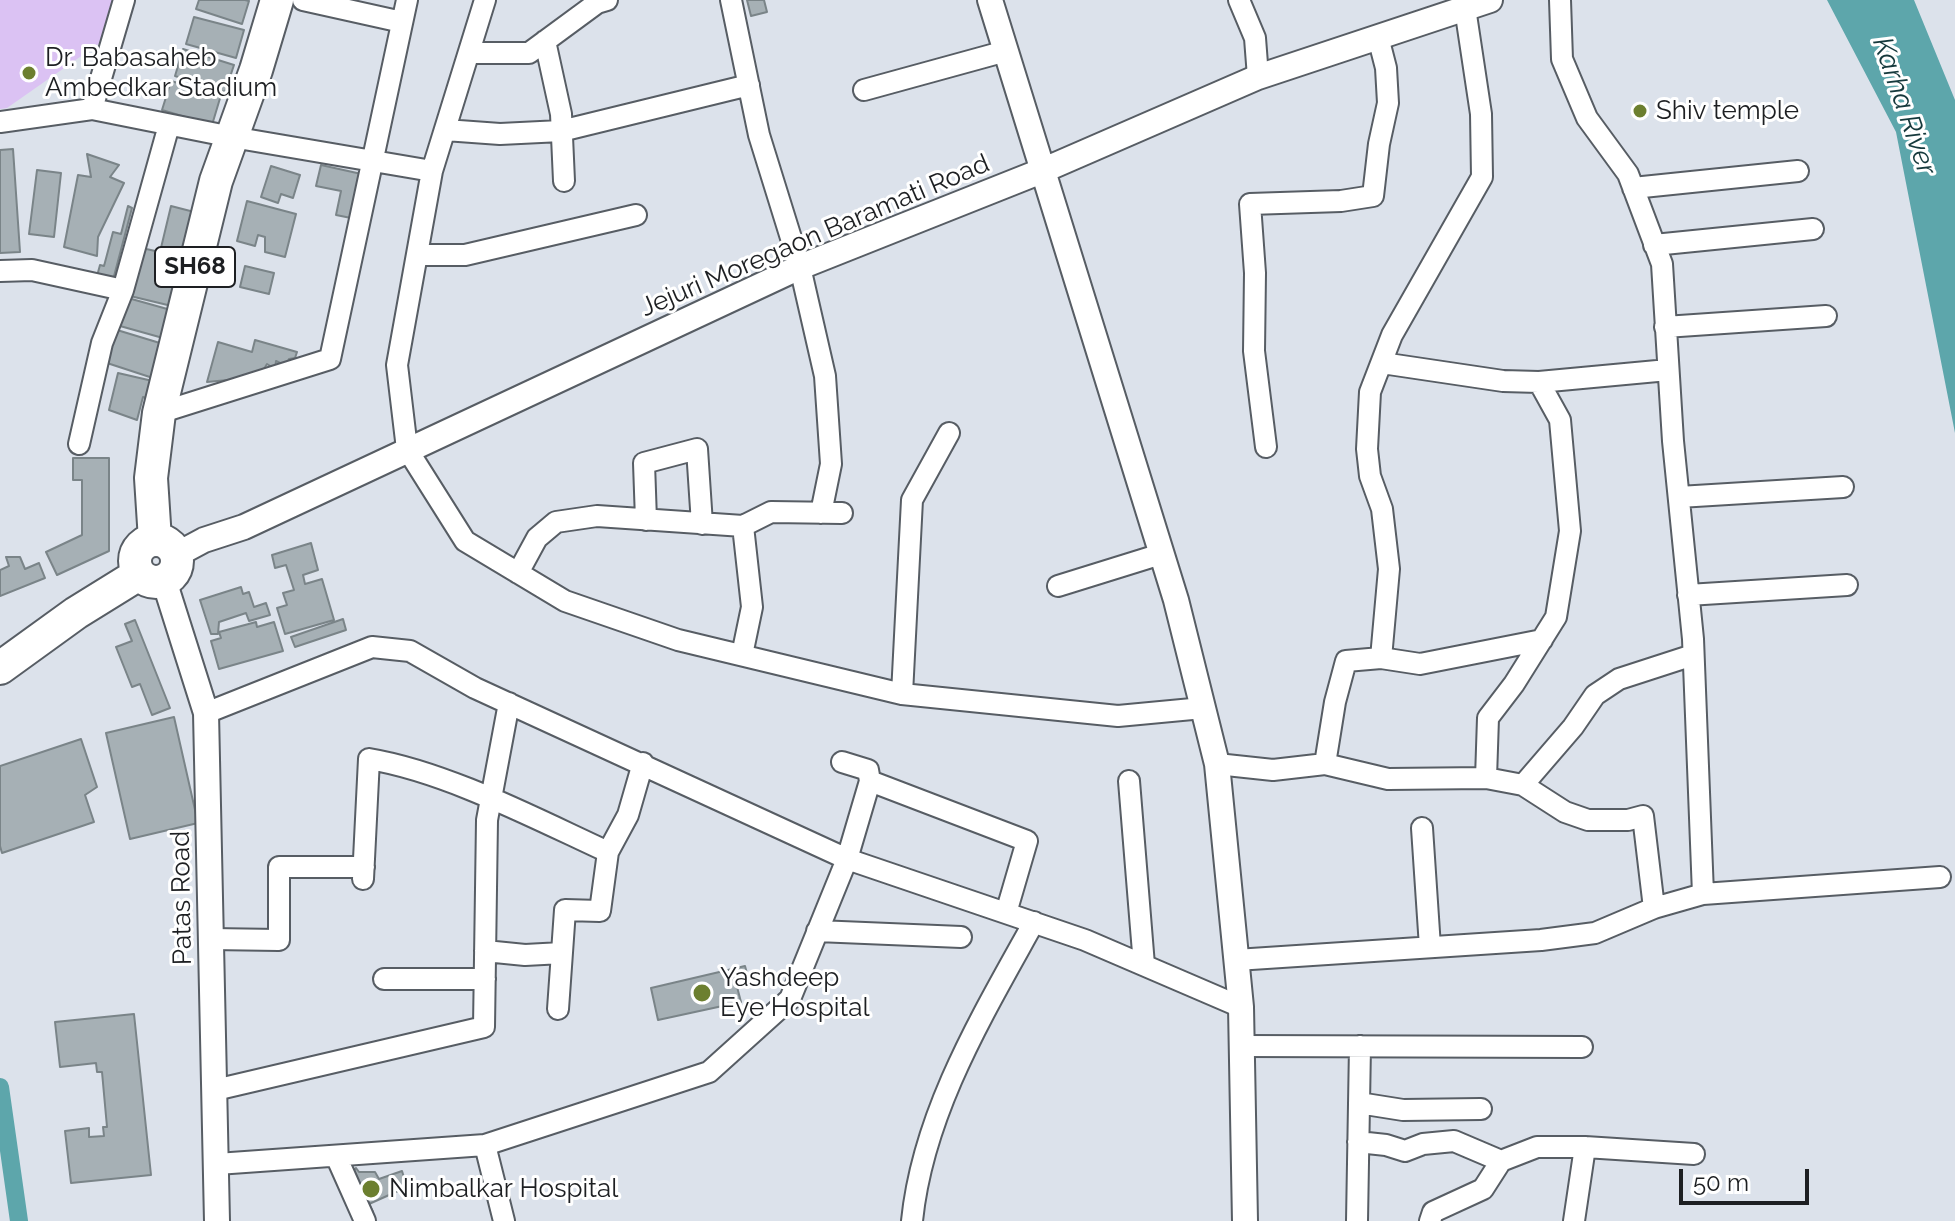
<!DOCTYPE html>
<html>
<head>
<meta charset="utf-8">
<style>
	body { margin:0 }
	#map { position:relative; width:1955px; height:1221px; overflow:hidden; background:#dce2eb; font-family:Raleway,sans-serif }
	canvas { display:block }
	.scale { position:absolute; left:1679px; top:1169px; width:130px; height:36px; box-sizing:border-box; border:4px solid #1d1f22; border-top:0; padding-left:10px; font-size:24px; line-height:28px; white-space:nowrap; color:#1d1f22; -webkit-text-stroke:6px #fff; paint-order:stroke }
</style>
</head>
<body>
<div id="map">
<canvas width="1955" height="1221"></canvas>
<div class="scale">50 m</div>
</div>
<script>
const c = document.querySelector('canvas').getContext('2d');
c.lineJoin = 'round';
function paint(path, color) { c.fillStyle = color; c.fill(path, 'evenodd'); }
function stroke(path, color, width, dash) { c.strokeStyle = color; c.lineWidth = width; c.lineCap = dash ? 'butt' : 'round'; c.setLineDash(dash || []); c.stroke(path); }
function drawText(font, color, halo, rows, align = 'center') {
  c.font = font + ' Raleway,sans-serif'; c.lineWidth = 6; c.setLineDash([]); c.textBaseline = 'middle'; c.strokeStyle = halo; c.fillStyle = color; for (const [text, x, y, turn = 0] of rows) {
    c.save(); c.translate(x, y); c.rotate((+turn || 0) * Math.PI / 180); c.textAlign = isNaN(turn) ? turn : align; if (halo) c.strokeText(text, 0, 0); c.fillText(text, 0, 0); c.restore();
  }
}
paint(new Path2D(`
	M 0,0 L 117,0 L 107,38 L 7,108 L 0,109 Z`), '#dbc2f3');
paint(new Path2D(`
	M 1827,0 L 1914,0 L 1955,100 L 1955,433 L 1896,132 Z`), '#5da6ab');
stroke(new Path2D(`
	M 0,1087 L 19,1221`), '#5da6ab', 18);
const building = new Path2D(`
	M 199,0 L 245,0 L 249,1 L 242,24 L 196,9 Z
	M 747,0 L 764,0 L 767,12 L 751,16 Z
	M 194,17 L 244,30 L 236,58 L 186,44 Z
	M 183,49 L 234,65 L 225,92 L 175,76 Z
	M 171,81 L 221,95 L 212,125 L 162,110 Z
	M 13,149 L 20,252 L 0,253 L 0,150 Z
	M 87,154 L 119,165 L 110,177 L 124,183 L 98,237 L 97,256 L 64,247 L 78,175 L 91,177 Z
	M 321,165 L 366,175 L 356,219 L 336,215 L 341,191 L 316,186 Z
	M 271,166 L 300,175 L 293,198 L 281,194 L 278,203 L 261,197 Z
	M 37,170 L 61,173 L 54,237 L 29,234 Z
	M 247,201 L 296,214 L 285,257 L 265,252 L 265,237 L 258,235 L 255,246 L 237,241 Z
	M 128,206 L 132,208 L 113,280 L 97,276 L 100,265 L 104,266 L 113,232 L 121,234 Z
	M 171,206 L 202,214 L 180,308 L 126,295 L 137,247 L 160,252 Z
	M 245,266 L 274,273 L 269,294 L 240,287 Z
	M 128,298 L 178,312 L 170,340 L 120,326 Z
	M 117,330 L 173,347 L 162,381 L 107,363 L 105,343 Z
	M 255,340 L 297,352 L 295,358 L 289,359 L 286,366 L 276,361 L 275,369 L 267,364 L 259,377 L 207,382 L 218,342 L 252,352 Z
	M 118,373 L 157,382 L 152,400 L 143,397 L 137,420 L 109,410 Z
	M 73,458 L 109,458 L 109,551 L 57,575 L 46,552 L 82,535 L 82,480 L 73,480 Z
	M 311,543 L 318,570 L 303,575 L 305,584 L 322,579 L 334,620 L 285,634 L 277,608 L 287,605 L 283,593 L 294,590 L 286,565 L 275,568 L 272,555 Z
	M 6,557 L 20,557 L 25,569 L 39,563 L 45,578 L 0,596 L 0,570 L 9,566 Z
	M 241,587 L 243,594 L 249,592 L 254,607 L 266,603 L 270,615 L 249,621 L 246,613 L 219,622 L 218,634 L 211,634 L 200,600 Z
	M 343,619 L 346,630 L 295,647 L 291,637 Z
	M 135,620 L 170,708 L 152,715 L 140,684 L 132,687 L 116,647 L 132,641 L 125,624 Z
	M 256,622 L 257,627 L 274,622 L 283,651 L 219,669 L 211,641 L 221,638 L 219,632 Z
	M 174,717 L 198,823 L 130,839 L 106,733 Z
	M 81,739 L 97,787 L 85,795 L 94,822 L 2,853 L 0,846 L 0,766 Z
	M 745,966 L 749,981 L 736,983 L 741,1002 L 658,1020 L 651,988 Z
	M 134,1014 L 151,1175 L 71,1183 L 65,1131 L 89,1128 L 89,1137 L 104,1136 L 103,1127 L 107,1127 L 102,1072 L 97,1072 L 96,1063 L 60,1067 L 55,1022 Z
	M 356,1168 L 359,1172 L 375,1172 L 379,1179 L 402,1171 L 407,1187 L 369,1204 L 373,1212 L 366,1215 L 349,1176 Z`);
paint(building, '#a6b0b5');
stroke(building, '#7a8488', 2);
const minor = new Path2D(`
	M 303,0 L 402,22
	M 485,0 L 432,171 L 397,365 L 407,449 L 465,541 L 565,601 L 678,640 L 902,694 L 1118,716 L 1203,708
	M 731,0 L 759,135 L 800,267 L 825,376 L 831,464 L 821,513
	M 1239,0 L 1255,38 L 1258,77
	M 1560,0 L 1562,59 L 1587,118 L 1628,174 L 1662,264 L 1673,441 L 1693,639 L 1703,894
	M 545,41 L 561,114 L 564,181
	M 471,53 L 529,53 L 597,3 L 607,0
	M 864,90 L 1006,51
	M 92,109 L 124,0
	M 0,122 L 92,109 L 232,137 L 432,171
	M 445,130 L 500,134 L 561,131 L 749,85
	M 1633,188 L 1798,171
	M 1654,245 L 1813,229
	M 417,255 L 465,255 L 636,215
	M 0,271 L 32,270 L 123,290
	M 1665,327 L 1826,316
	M 1382,363 L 1503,381 L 1539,382 L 1560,420 L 1570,531 L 1556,617 L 1514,684 L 1488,718 L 1486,778
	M 1539,382 L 1668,370
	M 159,413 L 330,359 L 407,0
	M 79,444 L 102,343 L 123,290 L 169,125
	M 1266,447 L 1254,351 L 1255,273 L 1250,204 L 1341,201 L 1373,196 L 1379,144 L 1388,103 L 1386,68 L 1378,37
	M 1679,497 L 1843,487
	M 646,520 L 644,463 L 697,449 L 702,524
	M 518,573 L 537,538 L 556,522 L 597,516 L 743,526 L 771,512 L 842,513
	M 1058,586 L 1161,554
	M 1688,595 L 1847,585
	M 742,655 L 752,607 L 743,526
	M 1381,658 L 1420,664 L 1542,640
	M 902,694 L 912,500 L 949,433
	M 206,713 L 372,647 L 410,651 L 475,688 L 847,859 L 1085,940 L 1241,1007
	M 1217,764 L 1273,770 L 1325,764 L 1335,702 L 1346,661 L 1381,658 L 1389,569 L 1382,509 L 1370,476 L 1367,449 L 1370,392 L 1392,335 L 1482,177 L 1481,114 L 1465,8
	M 1325,764 L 1388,779 L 1486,778 L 1523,785 L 1565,812 L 1588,820 L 1628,820 L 1643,816 L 1654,908
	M 870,781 L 1027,841 L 1006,913
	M 1129,781 L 1144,965
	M 1523,785 L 1573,727 L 1595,695 L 1619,679 L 1693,655
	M 1422,828 L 1430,947
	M 363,879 L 369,759 C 447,772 536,819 608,852
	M 817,931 L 961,937
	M 211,939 L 279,940 L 279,867 L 364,867
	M 485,951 L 525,955 L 562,953
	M 1236,960 L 1541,940 L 1595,933 L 1654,908 L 1703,894 L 1940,877
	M 384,979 L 485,979
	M 558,1009 L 565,910 L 600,911 L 608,852 L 628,815 L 643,763
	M 1242,1046 L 1582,1047
	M 215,1090 L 484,1027 L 487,820 L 509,703
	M 1359,1103 L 1403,1110 L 1481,1109
	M 1358,1142 L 1386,1145 L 1405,1151 L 1423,1144 L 1454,1141 L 1501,1161
	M 485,1145 L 504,1221
	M 336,1156 L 365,1221
	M 217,1164 L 485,1145 L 709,1072 L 790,999 L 847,859 L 870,781 L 868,770 L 842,762
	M 912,1221 C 923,1113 982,1016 1034,922
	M 1357,1221 L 1360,1046
	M 1430,1221 L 1433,1212 L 1483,1189 L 1501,1161 L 1537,1147 L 1585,1147 L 1694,1154
	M 1574,1221 L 1585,1147`);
const tertiary = new Path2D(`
	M 990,0 L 1176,600 L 1217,764 L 1241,1007 L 1245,1221
	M 176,555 L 204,540 L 244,527 L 800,267 L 1044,170 L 1258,77 L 1490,0
	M 162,581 L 168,593 L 206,713 L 217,1221`);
const primary = new Path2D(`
	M 155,540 L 151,478 L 159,413 L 216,181 L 256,70 L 277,0
	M135 561a21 21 0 1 1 42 0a21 21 0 1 1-42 0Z
	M 0,668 L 76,613 L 139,574`);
stroke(minor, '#575d64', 24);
stroke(tertiary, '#575d64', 28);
stroke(primary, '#575d64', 36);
stroke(minor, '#fff', 20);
stroke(tertiary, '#fff', 24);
stroke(primary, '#fff', 32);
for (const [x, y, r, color] of [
	[29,73,8,"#6c7f2f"],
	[1640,111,8,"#6c7f2f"],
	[702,993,10,"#6c7f2f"],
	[371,1189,10,"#6c7f2f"]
]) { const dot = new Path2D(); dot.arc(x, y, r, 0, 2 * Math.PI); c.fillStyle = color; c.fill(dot); stroke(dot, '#fff', 3); }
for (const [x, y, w] of [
	[195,267,80]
]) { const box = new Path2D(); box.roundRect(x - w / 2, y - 20, w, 40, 6); c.fillStyle = '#fff'; c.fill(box); stroke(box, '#1d1f22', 2); }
drawText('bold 24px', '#1d1f22', null, [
	["SH68",195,267]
]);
drawText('26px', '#1d1f22', '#fff', [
	["Dr. Babasaheb",45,58],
	["Ambedkar Stadium",45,88],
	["Shiv temple",1656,111],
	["Yashdeep",720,978],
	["Eye Hospital",720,1008],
	["Nimbalkar Hospital",389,1189]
], 'left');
drawText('26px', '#1d1f22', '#fff', [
	["Jejuri Moregaon Baramati Road",815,236,-23],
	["Patas Road",182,898,-91]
]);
drawText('italic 28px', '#15393c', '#fff', [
	["Karha River",1904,106,71]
]);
</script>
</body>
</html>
